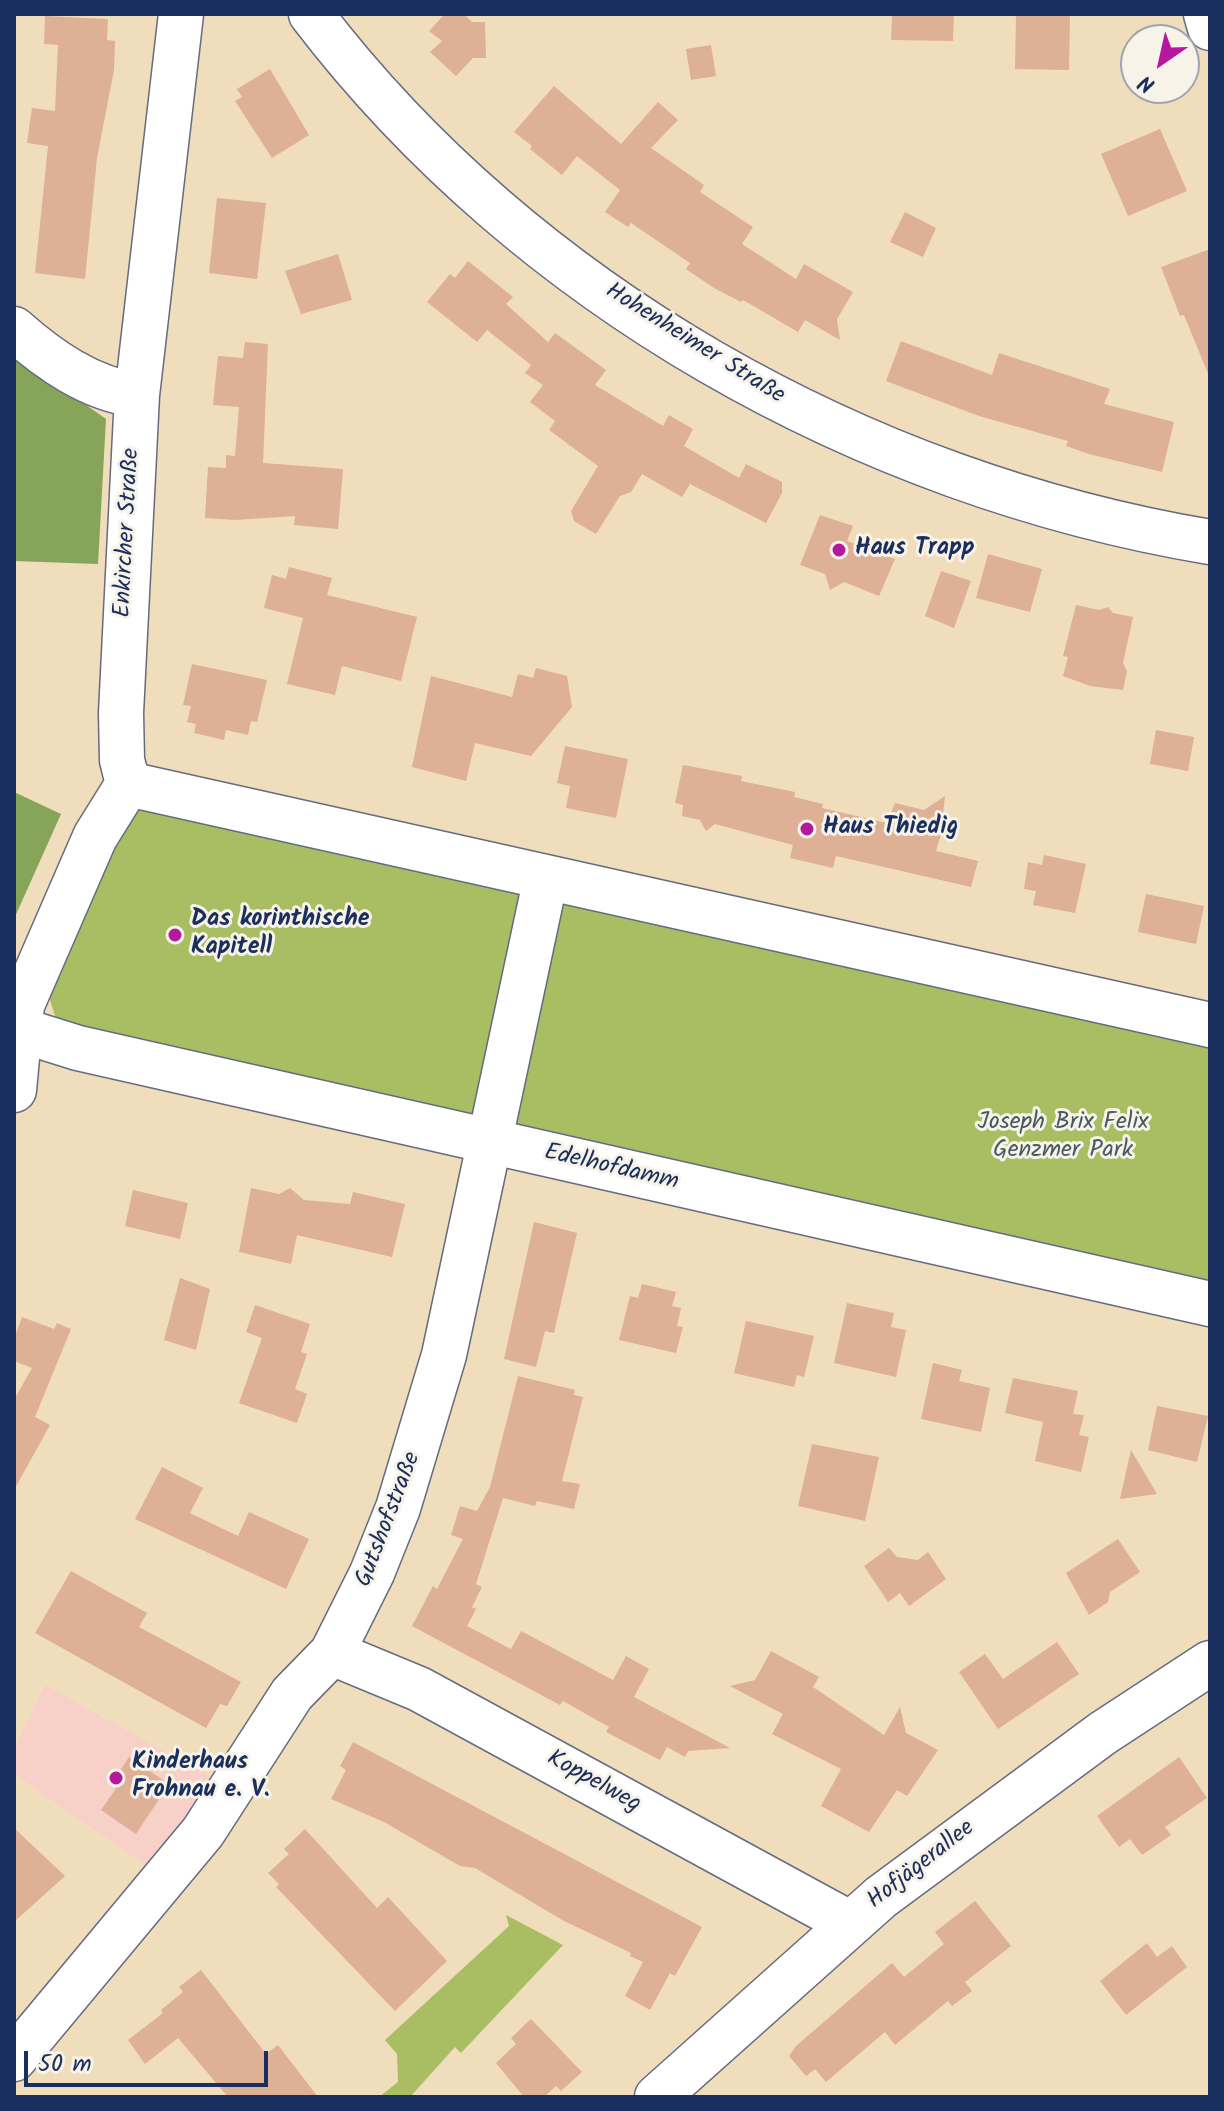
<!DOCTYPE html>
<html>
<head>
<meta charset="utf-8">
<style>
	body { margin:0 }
	#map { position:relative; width:1224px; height:2111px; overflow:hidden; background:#f0ddbc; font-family:Kalam,sans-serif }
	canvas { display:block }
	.frame { position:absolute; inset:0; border:16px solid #1b2f5e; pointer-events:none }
	.north { position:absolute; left:1120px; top:24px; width:80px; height:80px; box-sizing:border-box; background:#f7f3e8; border:2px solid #9fa5b1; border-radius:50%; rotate:214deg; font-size:22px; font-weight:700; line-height:32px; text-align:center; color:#1b2f5e }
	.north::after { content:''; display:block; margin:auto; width:28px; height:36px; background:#b5179e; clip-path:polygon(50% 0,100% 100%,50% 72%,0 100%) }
	.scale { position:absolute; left:24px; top:2051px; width:244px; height:36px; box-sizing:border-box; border:4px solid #1b2f5e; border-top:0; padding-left:10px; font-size:24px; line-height:28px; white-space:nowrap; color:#1b2f5e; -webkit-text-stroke:6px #f7f3e8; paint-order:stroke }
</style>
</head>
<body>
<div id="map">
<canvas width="1224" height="2111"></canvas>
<div class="frame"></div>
<div class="north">N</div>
<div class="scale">50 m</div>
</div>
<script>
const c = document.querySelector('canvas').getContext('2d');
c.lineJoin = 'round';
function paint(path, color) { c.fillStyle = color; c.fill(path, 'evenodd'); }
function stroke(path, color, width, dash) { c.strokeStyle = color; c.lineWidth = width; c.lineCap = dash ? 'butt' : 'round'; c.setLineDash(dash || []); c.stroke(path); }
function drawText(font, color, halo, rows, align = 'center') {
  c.font = font + ' Kalam,sans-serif'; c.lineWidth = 6; c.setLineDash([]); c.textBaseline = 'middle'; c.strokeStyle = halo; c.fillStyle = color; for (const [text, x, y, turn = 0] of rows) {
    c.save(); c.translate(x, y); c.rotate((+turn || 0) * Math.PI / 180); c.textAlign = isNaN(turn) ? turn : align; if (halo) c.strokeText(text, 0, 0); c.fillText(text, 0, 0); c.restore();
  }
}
paint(new Path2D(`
	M 45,1685 L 219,1782 L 154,1871 L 14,1774 L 14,1749 Z`), '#f7d1c7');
paint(new Path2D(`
	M 133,805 L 516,891 L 523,898 L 474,1123 L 58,1025 L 48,994 Z
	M 567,901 L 1210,1042 L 1210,1299 L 524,1142 L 507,1112 L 557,907 Z
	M 506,1915 L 563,1945 L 461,2053 L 455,2047 L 410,2097 L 379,2097 L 398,2082 L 397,2054 L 385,2040 L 509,1926 Z`), '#a9be62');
paint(new Path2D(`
	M 14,354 L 106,419 L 98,564 L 14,561 Z
	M 14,792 L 61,814 L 14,919 Z`), '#86a558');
paint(new Path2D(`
	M 445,14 L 464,14 L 472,22 L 485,22 L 486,58 L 473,58 L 456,76 L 430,52 L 442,41 L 429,31 Z
	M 892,14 L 954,14 L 953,41 L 891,40 Z
	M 1016,14 L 1070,14 L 1069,70 L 1015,69 Z
	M 45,16 L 108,19 L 107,40 L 115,41 L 114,70 L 97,158 L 85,279 L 35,273 L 48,146 L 27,143 L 32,108 L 55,111 L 58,45 L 44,44 Z
	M 711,45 L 716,76 L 691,80 L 686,49 Z
	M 270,69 L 309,135 L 272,158 L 235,101 L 242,97 L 237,89 Z
	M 554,86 L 621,144 L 658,102 L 678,120 L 651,148 L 704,185 L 700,192 L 753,227 L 742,244 L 796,279 L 804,264 L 853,292 L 837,319 L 840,340 L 805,320 L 798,332 L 743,300 L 741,302 L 714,288 L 686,269 L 690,263 L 631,223 L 628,227 L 605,212 L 620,190 L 577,156 L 562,175 L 530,149 L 532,146 L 514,132 Z
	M 1160,129 L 1187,191 L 1128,216 L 1101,154 Z
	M 217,198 L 266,203 L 257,279 L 209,273 Z
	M 905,212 L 936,228 L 923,257 L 890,242 Z
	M 1210,249 L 1210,375 L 1209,376 L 1184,315 L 1180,316 L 1161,267 Z
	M 338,254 L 352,300 L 301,314 L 285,271 Z
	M 468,261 L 513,297 L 506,304 L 548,342 L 555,333 L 606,370 L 595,385 L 663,426 L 669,415 L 693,429 L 684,446 L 739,478 L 746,464 L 782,482 L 782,493 L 766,523 L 690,484 L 682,497 L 642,474 L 631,492 L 620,496 L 596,534 L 574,521 L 571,511 L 598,466 L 549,430 L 555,421 L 530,402 L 543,385 L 525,373 L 531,365 L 487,330 L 477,342 L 427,302 L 450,274 L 455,278 Z
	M 901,341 L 992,375 L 999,353 L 1110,389 L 1104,404 L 1174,422 L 1162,472 L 1089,454 L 1066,446 L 1068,441 L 979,416 L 886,381 Z
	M 245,342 L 268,344 L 263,463 L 343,469 L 338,529 L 294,525 L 295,516 L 235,520 L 205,518 L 208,467 L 226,468 L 226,455 L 235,456 L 239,407 L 213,405 L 218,356 L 243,358 Z
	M 820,515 L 853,526 L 847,541 L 895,559 L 879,596 L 844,582 L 830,590 L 825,574 L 800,565 Z
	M 988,554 L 1042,569 L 1030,612 L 976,598 Z
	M 289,567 L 332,578 L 327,595 L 417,617 L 401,681 L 342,666 L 335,695 L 287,684 L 303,618 L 264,608 L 272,575 L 286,579 Z
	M 941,571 L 971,581 L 954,628 L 925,616 Z
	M 1076,605 L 1099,610 L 1108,607 L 1113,613 L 1133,617 L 1123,663 L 1127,671 L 1123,690 L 1090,686 L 1063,676 L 1068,657 L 1063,656 Z
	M 192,664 L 267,680 L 257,722 L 251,721 L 248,735 L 226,730 L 224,740 L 194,733 L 196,724 L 187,722 L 191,706 L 183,705 Z
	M 536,668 L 567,676 L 572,707 L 531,756 L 475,743 L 466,781 L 412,767 L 431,676 L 512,697 L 518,674 L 533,678 Z
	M 1156,730 L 1194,737 L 1188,771 L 1150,764 Z
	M 565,746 L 628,759 L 616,818 L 566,808 L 570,786 L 557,783 Z
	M 683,765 L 742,776 L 741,781 L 795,792 L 794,797 L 823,804 L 822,808 L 887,823 L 895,803 L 924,810 L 945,796 L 943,814 L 947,814 L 936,851 L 978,861 L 971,887 L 836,856 L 833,868 L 790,858 L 793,845 L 715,824 L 706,831 L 700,820 L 682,816 L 683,805 L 675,803 Z
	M 1044,855 L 1086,864 L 1075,913 L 1033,905 L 1036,891 L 1024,889 L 1028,862 L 1042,865 Z
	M 1146,894 L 1204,906 L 1196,944 L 1138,932 Z
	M 251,1188 L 279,1194 L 290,1188 L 304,1200 L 350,1204 L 353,1192 L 405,1204 L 392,1257 L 297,1235 L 291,1264 L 239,1252 Z
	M 133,1190 L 188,1203 L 180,1239 L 125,1226 Z
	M 534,1222 L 577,1233 L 554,1333 L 545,1331 L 536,1367 L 504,1359 Z
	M 180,1278 L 210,1289 L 196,1350 L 164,1340 Z
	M 642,1284 L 676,1292 L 672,1306 L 681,1308 L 677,1326 L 683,1327 L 676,1353 L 619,1340 L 630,1296 L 638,1298 Z
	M 847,1303 L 894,1313 L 891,1327 L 906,1330 L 896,1377 L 834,1363 Z
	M 255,1305 L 310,1324 L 301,1352 L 307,1354 L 295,1389 L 307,1394 L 297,1423 L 239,1403 L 262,1338 L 246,1332 Z
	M 22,1317 L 54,1329 L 57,1323 L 71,1329 L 35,1417 L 50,1425 L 14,1490 L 14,1400 L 32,1368 L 14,1361 L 14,1339 Z
	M 746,1321 L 814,1336 L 804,1377 L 797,1375 L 794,1387 L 734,1373 Z
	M 933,1363 L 962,1370 L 959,1381 L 990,1388 L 981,1432 L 921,1419 Z
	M 518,1376 L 575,1390 L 574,1395 L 583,1397 L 562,1481 L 580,1484 L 574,1509 L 537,1501 L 535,1506 L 503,1498 L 476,1584 L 482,1587 L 472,1607 L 476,1609 L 467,1626 L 511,1649 L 521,1631 L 613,1680 L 626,1656 L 649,1669 L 634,1697 L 730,1748 L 688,1751 L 685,1757 L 667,1747 L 660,1760 L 606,1732 L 609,1727 L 563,1701 L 560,1705 L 412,1626 L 433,1586 L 437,1589 L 463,1539 L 451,1535 L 460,1506 L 477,1511 L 490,1487 Z
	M 1013,1378 L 1078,1391 L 1073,1414 L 1084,1415 L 1079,1435 L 1089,1437 L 1081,1472 L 1035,1461 L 1043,1422 L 1005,1413 Z
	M 1157,1406 L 1208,1416 L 1197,1462 L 1148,1450 Z
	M 812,1444 L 879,1457 L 865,1521 L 798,1506 Z
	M 1131,1450 L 1157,1494 L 1120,1499 Z
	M 162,1467 L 203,1488 L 190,1513 L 238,1536 L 249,1512 L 309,1539 L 286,1589 L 135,1519 Z
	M 1118,1539 L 1140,1572 L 1110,1592 L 1108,1602 L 1089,1615 L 1066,1573 Z
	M 889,1548 L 897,1557 L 918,1560 L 928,1552 L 946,1579 L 909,1606 L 900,1593 L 888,1602 L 864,1566 Z
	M 71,1571 L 147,1613 L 139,1627 L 241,1682 L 227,1706 L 220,1704 L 206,1728 L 35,1633 Z
	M 1057,1642 L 1079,1674 L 998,1729 L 959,1672 L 985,1654 L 1003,1679 Z
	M 771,1651 L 819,1677 L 813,1687 L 884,1735 L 900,1707 L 906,1733 L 938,1750 L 907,1796 L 897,1790 L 869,1832 L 821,1806 L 841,1769 L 772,1734 L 783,1714 L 730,1686 L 755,1680 Z
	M 353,1742 L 702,1927 L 675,1976 L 670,1973 L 650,2010 L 625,1996 L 643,1962 L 630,1956 L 631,1953 L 564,1921 L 475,1868 L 460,1866 L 384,1822 L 331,1799 L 346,1770 L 340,1766 Z
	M 129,1757 L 169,1784 L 136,1834 L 101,1810 L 117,1787 L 111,1784 Z
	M 1179,1757 L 1207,1798 L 1165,1827 L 1171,1835 L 1142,1855 L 1130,1839 L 1119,1847 L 1097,1816 Z
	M 14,1828 L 65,1876 L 14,1922 Z
	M 305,1829 L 377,1908 L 388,1897 L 447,1961 L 395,2011 L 276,1887 L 279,1884 L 268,1873 L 289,1854 L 284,1849 Z
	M 975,1901 L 1011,1946 L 965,1982 L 972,1991 L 952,2006 L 948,2001 L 895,2045 L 885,2032 L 826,2082 L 815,2069 L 806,2076 L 789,2056 L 796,2046 L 892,1963 L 904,1977 L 944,1944 L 935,1932 Z
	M 1147,1943 L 1157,1957 L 1172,1946 L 1187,1967 L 1126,2015 L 1100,1981 Z
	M 201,1970 L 266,2054 L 278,2045 L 318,2097 L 228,2097 L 178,2038 L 145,2064 L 128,2040 L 163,2013 L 161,2010 L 183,1992 L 179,1987 Z
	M 531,2019 L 582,2072 L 561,2091 L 556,2086 L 544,2097 L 524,2097 L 496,2063 L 516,2044 L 511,2038 Z`), '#deb096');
const minor = new Path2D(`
	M 311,14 C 526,296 863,484 1210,542
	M 1206,14 L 1210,28
	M 14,329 C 49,360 90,389 137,395
	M 128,784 L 1210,1025
	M 14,1028 L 78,1048 L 1210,1304
	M 14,1090 L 22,1005 L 95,837 L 128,784 L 122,760 L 121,713 L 137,395 L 181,14
	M 332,1653 L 419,1689 L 849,1923
	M 14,2059 L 203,1832 L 292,1694 L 332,1653 L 372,1573 L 398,1508 L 444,1355 L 546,877
	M 657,2097 L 881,1897 L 1103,1733 L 1210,1663`);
stroke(minor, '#666c7f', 47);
stroke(minor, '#fff', 44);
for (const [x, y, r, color] of [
	[839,550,8,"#b5179e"],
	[807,829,8,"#b5179e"],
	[175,935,8,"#b5179e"],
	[116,1778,8,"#b5179e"]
]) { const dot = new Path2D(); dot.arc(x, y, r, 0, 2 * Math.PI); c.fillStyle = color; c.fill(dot); stroke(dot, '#f7f3e8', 3); }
drawText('24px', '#1b2f5e', '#f7f3e8', [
	["Hohenheimer Straße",694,345,32],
	["Enkircher Straße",129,533,-87],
	["Edelhofdamm",611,1169,13],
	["Gutshofstraße",390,1520,-69],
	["Koppelweg",593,1783,29],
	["Hofjägerallee",922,1866,-38]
]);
drawText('bold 24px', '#1b2f5e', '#f7f3e8', [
	["Haus Trapp",855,550],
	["Haus Thiedig",823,829],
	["Das korinthische",191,921],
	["Kapitell",191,949],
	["Kinderhaus",132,1764],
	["Frohnau e. V.",132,1792]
], 'left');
drawText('24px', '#465a5f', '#f7f3e8', [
	["Joseph Brix Felix",1063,1124],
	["Genzmer Park",1063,1152]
]);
</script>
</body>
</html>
